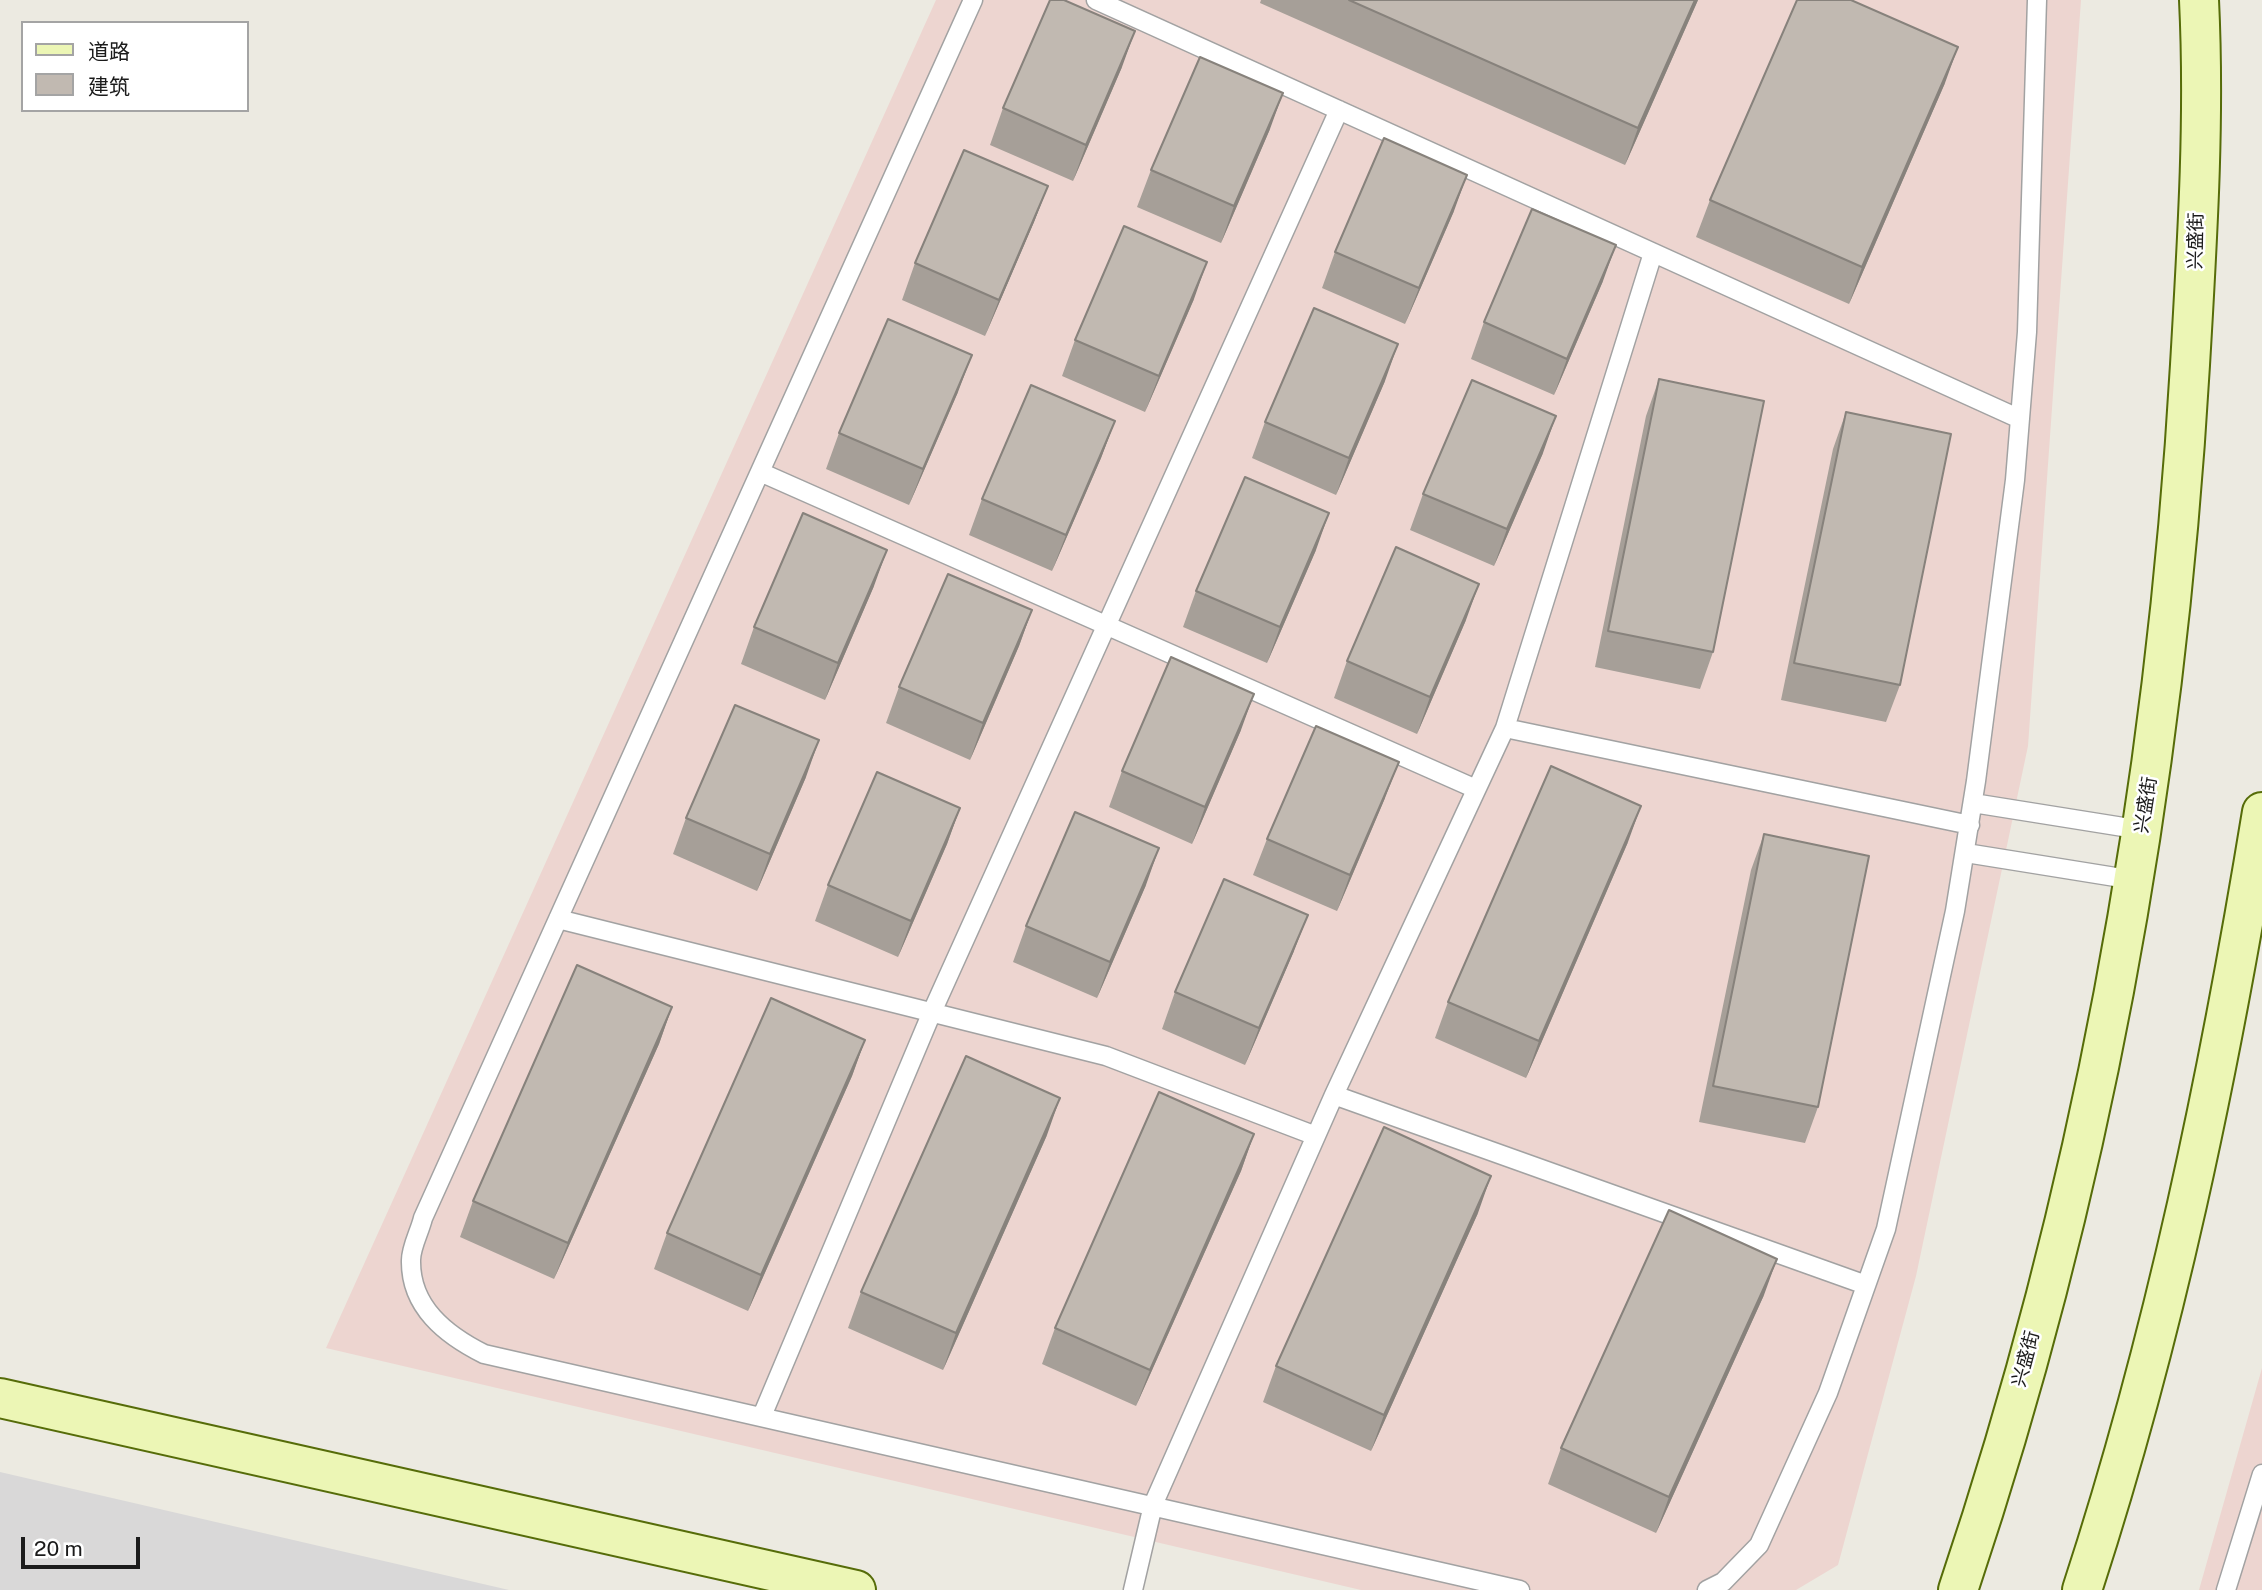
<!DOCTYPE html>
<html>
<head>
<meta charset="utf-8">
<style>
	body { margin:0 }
	#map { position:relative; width:2262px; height:1590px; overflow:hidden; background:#eceae1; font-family:"Public Sans","Noto Sans SC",sans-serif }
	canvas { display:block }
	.legend { position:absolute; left:21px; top:21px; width:228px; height:91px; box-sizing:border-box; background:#fff; border:2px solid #a4a4a4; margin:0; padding:9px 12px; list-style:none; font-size:21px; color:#1b1b1b }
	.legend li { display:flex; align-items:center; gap:14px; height:35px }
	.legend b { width:35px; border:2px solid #a4a4a4 }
	.scale { position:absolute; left:21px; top:1537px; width:119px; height:32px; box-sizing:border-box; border:4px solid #1b1b1b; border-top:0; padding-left:9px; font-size:21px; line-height:24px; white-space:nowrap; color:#1b1b1b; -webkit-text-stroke:5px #fff; paint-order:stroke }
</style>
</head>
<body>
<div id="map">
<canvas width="2262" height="1590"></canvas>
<ul class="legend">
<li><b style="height:9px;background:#ecf6b5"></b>道路</li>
<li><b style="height:19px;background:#c1b9b1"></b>建筑</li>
</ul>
<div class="scale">20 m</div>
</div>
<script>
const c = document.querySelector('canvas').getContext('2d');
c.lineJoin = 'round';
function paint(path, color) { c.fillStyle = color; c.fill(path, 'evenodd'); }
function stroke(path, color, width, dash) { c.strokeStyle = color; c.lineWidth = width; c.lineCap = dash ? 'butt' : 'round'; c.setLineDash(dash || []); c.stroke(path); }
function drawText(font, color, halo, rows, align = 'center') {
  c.font = font + ' "Public Sans","Noto Sans SC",sans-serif'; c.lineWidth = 5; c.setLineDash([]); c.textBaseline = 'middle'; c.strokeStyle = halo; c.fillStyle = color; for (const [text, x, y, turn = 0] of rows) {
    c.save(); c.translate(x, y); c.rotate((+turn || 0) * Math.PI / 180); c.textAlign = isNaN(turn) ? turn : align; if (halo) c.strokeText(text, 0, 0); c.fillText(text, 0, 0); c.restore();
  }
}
paint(new Path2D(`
	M 0,1472 L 509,1590 L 0,1590 Z`), '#d9d8d8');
paint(new Path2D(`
	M 936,0 L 2081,0 L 2028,746 L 1916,1276 L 1838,1565 L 1796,1590 L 1361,1590 L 326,1348 Z
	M 2262,1368 L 2262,1590 L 2199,1590 Z`), '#edd5d0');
const lane = new Path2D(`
	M 973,0 L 423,1218 C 420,1231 411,1247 411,1260 C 410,1307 446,1335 484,1354 L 1520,1590
	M 1096,0 L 2020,419
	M 760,472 L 1476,789
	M 1505,728 L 1970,825
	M 1973,803 L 2142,830
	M 1966,853 L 2134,880
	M 558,919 L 1106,1056 L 1316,1136
	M 1334,1095 L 1866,1285
	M 762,1416 L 932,1012 L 1339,110
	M 1133,1590 L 1153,1505 L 1334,1095 L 1505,728 L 1653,253
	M 1707,1590 L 1723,1582 L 1759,1545 L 1828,1393 L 1886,1229 L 1955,911 L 1976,781 L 2015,480 L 2027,332 L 2037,0
	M 2226,1590 L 2262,1474`);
const secondary = new Path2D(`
	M 0,1398 L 856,1590
	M 1958,1590 C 2091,1195 2166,781 2190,365 C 2197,244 2205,121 2199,0
	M 2082,1590 C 2165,1336 2219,1075 2262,812`);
stroke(lane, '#a2a2a2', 21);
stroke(secondary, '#566c09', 42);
stroke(lane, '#fff', 18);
stroke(secondary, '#ecf6b5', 38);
paint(new Path2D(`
	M 1261,0 L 1698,0 L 1625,165 L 1260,3 Z
	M 1122,67 L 1073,181 L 990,145 L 1003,108 Z
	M 1945,83 L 1849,304 L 1696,237 L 1710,200 Z
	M 1270,129 L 1221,243 L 1137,207 L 1151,170 Z
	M 1048,186 L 1034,222 L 985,336 L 902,300 L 915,263 Z
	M 1454,211 L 1405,324 L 1322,288 L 1335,252 Z
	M 1603,281 L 1554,395 L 1471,359 L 1484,322 Z
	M 1194,299 L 1145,412 L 1062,376 L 1075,340 Z
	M 1659,379 L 1713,652 L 1700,689 L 1595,667 L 1646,416 Z
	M 1385,381 L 1336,495 L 1252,458 L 1265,422 Z
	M 958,392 L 909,505 L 826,469 L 839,433 Z
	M 1846,412 L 1900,685 L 1886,722 L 1781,700 L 1833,449 Z
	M 1115,421 L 1101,458 L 1052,571 L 969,535 L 982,499 Z
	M 1543,453 L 1494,566 L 1410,530 L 1423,494 Z
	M 1316,550 L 1267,663 L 1183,627 L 1196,591 Z
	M 874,586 L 825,700 L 741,664 L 754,627 Z
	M 1032,610 L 1019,646 L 970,760 L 886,723 L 899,687 Z
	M 1466,620 L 1417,734 L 1334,698 L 1347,661 Z
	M 1241,730 L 1192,844 L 1109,807 L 1122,771 Z
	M 806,777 L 757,891 L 673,854 L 686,818 Z
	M 1385,798 L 1337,911 L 1253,875 L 1267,839 Z
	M 960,808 L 947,844 L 898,957 L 815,921 L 828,885 Z
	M 1764,834 L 1818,1107 L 1805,1143 L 1699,1122 L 1751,870 Z
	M 1628,842 L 1526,1078 L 1435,1038 L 1448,1002 Z
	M 1146,885 L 1097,998 L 1013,962 L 1026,926 Z
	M 1294,951 L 1245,1065 L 1162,1029 L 1175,992 Z
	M 672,1007 L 659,1044 L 554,1279 L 460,1237 L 473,1201 Z
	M 865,1040 L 852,1076 L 748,1311 L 654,1269 L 667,1233 Z
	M 1254,1134 L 1241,1171 L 1136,1406 L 1042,1364 L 1055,1328 Z
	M 1047,1135 L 943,1370 L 848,1328 L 861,1292 Z
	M 1478,1213 L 1371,1451 L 1263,1402 L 1276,1366 Z
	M 1764,1295 L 1656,1533 L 1548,1484 L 1561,1448 Z`), '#a69f98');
paint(new Path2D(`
	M 1695,0 L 1698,0 L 1625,165 L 1638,128 Z
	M 1135,31 L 1122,67 L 1073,181 L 1086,145 Z
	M 1958,47 L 1945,83 L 1849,304 L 1862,267 Z
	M 1283,93 L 1270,129 L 1221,243 L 1234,206 Z
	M 1467,175 L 1454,211 L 1405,324 L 1419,288 Z
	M 1048,186 L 1034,222 L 985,336 L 999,300 Z
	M 1616,245 L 1603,281 L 1554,395 L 1567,359 Z
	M 1207,262 L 1194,299 L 1145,412 L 1159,376 Z
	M 1398,344 L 1385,381 L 1336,495 L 1349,458 Z
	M 972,355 L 958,392 L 909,505 L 923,469 Z
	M 1556,416 L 1543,453 L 1494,566 L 1507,529 Z
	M 1115,421 L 1101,458 L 1052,571 L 1066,535 Z
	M 1329,513 L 1316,550 L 1267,663 L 1280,627 Z
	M 887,550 L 874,586 L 825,700 L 838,663 Z
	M 1479,584 L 1466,620 L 1417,734 L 1430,697 Z
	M 1032,610 L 1019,646 L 970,760 L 983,723 Z
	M 1254,694 L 1241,730 L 1192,844 L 1205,807 Z
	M 819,740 L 806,777 L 757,891 L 770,854 Z
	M 1399,762 L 1385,798 L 1337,911 L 1350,875 Z
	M 1641,806 L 1628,842 L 1526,1078 L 1539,1041 Z
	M 960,808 L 947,844 L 898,957 L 911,921 Z
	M 1159,848 L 1146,885 L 1097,998 L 1110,962 Z
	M 1308,915 L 1294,951 L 1245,1065 L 1259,1028 Z
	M 672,1007 L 659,1044 L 554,1279 L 568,1243 Z
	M 865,1040 L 852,1076 L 748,1311 L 761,1275 Z
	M 1060,1098 L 1047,1135 L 943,1370 L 956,1333 Z
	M 1254,1134 L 1241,1171 L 1136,1406 L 1150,1370 Z
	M 1491,1176 L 1478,1213 L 1371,1451 L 1384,1415 Z
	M 1777,1259 L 1764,1295 L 1656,1533 L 1669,1497 Z`), '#87827c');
const building = new Path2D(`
	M 1050,0 L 1064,0 L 1135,31 L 1086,145 L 1003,108 Z
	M 1349,0 L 1695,0 L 1638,128 Z
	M 1797,0 L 1851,0 L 1958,47 L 1862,267 L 1710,200 Z
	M 1200,57 L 1283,93 L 1234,206 L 1151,170 Z
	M 1384,138 L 1467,175 L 1419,288 L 1335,252 Z
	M 964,150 L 1048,186 L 999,300 L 915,263 Z
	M 1532,209 L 1616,245 L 1567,359 L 1484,322 Z
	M 1124,226 L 1207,262 L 1159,376 L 1075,340 Z
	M 1314,308 L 1398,344 L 1349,458 L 1265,422 Z
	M 888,319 L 972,355 L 923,469 L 839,433 Z
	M 1659,379 L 1764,401 L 1713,652 L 1608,631 Z
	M 1472,380 L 1556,416 L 1507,529 L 1423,494 Z
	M 1031,385 L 1115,421 L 1066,535 L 982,499 Z
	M 1846,412 L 1951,434 L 1900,685 L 1794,663 Z
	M 1245,477 L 1329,513 L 1280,627 L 1196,591 Z
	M 803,513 L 887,550 L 838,663 L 754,627 Z
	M 1396,547 L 1479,584 L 1430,697 L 1347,661 Z
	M 948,574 L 1032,610 L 983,723 L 899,687 Z
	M 1171,657 L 1254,694 L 1205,807 L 1122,771 Z
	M 735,705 L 819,740 L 770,854 L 686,818 Z
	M 1316,726 L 1399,762 L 1350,875 L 1267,839 Z
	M 1551,766 L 1641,806 L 1539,1041 L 1448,1002 Z
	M 877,772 L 960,808 L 911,921 L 828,885 Z
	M 1075,812 L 1159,848 L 1110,962 L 1026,926 Z
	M 1764,834 L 1869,856 L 1818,1107 L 1713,1086 Z
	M 1224,879 L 1308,915 L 1259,1028 L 1175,992 Z
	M 577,965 L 672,1007 L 568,1243 L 473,1201 Z
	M 771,998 L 865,1040 L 761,1275 L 667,1233 Z
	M 966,1056 L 1060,1098 L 956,1333 L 861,1292 Z
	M 1159,1092 L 1254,1134 L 1150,1370 L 1055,1328 Z
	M 1384,1127 L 1491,1176 L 1384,1415 L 1276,1366 Z
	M 1669,1210 L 1777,1259 L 1669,1497 L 1561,1448 Z`);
paint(building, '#c1b9b1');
stroke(building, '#87827c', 2);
drawText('19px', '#1b1b1b', '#fff', [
	["兴盛街",2196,241,-89],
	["兴盛街",2146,805,-81],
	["兴盛街",2026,1359,-75]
]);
</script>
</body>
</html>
